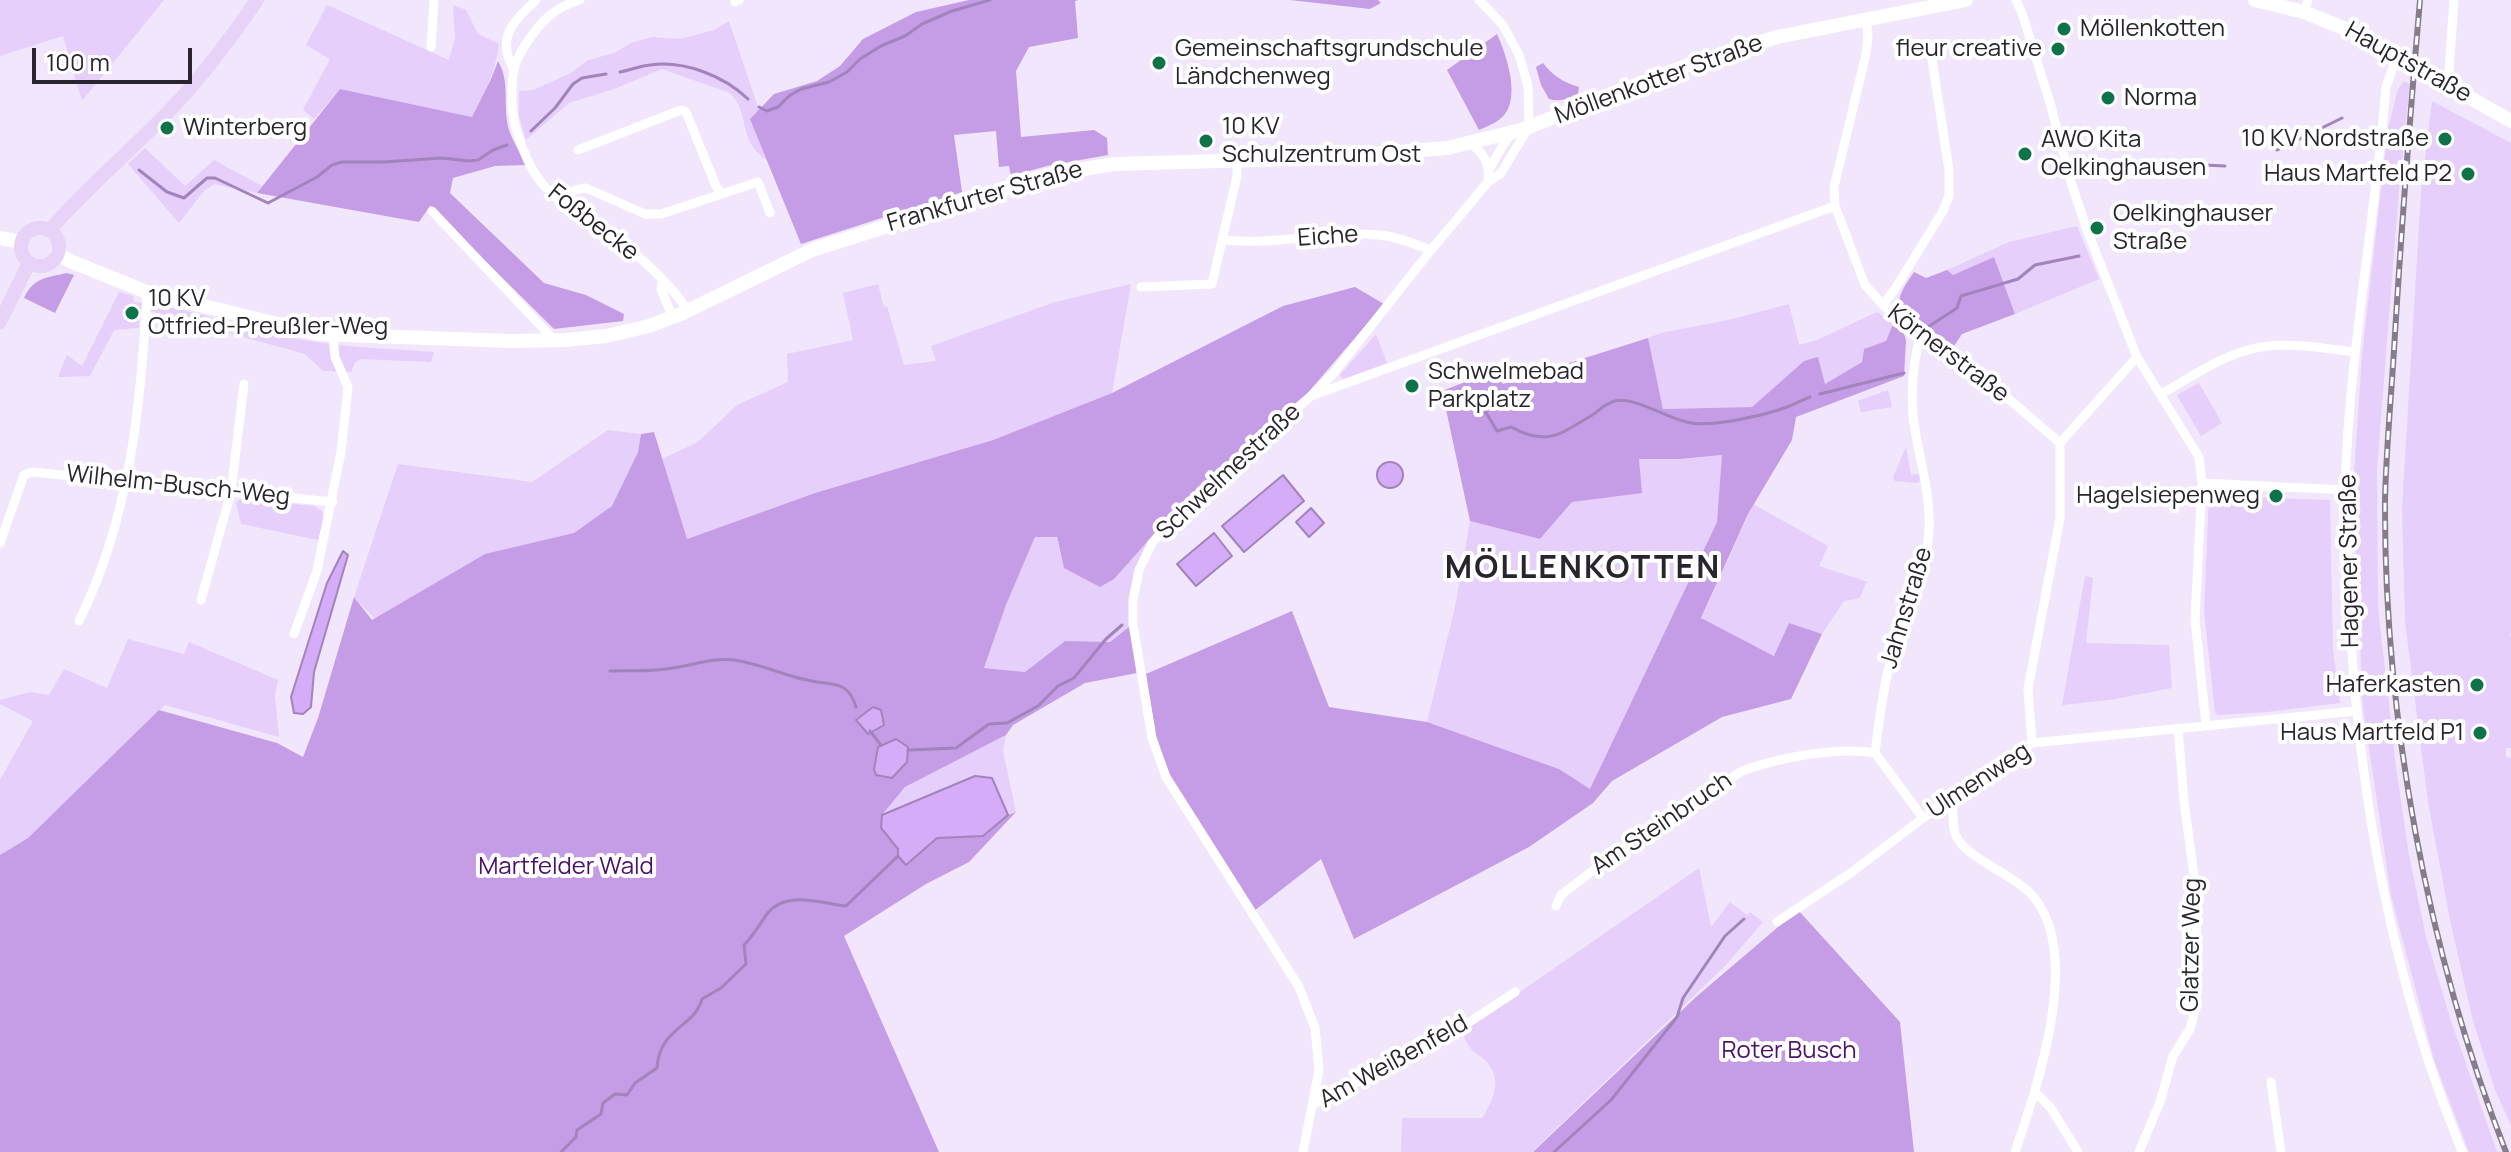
<!DOCTYPE html>
<html>
<head>
<meta charset="utf-8">
<style>
	body { margin:0 }
	#map { position:relative; width:2511px; height:1152px; overflow:hidden; background:#f1e6fb; font-family:Manrope,sans-serif }
	canvas { display:block }
	.scale { position:absolute; left:32px; top:48px; width:160px; height:36px; box-sizing:border-box; border:4px solid #2a242e; border-top:0; padding-left:10px; font-size:24px; line-height:28px; white-space:nowrap; color:#2a242e; -webkit-text-stroke:6px #fff; paint-order:stroke }
</style>
</head>
<body>
<div id="map">
<canvas width="2511" height="1152"></canvas>
<div class="scale">100 m</div>
</div>
<script>
const c = document.querySelector('canvas').getContext('2d');
c.lineJoin = 'round';
function paint(path, color) { c.fillStyle = color; c.fill(path, 'evenodd'); }
function stroke(path, color, width, dash) { c.strokeStyle = color; c.lineWidth = width; c.lineCap = dash ? 'butt' : 'round'; c.setLineDash(dash || []); c.stroke(path); }
function drawText(font, color, halo, rows, align = 'center') {
  c.font = font + ' Manrope,sans-serif'; c.lineWidth = 8; c.setLineDash([]); c.textBaseline = 'middle'; c.strokeStyle = halo; c.fillStyle = color; for (const [text, x, y, turn = 0] of rows) {
    c.save(); c.translate(x, y); c.rotate((+turn || 0) * Math.PI / 180); c.textAlign = isNaN(turn) ? turn : align; if (halo) c.strokeText(text, 0, 0); c.fillText(text, 0, 0); c.restore();
  }
}
paint(new Path2D(`
	M 0,0 L 164,0 L 82,101 L 63,36 L 0,56 Z
	M 327,5 L 449,60 L 455,39 L 453,5 L 466,10 L 478,34 L 499,44 C 496,72 484,93 472,117 L 340,89 L 314,119 L 303,110 L 330,59 L 306,45 Z
	M 729,21 L 759,110 L 751,119 L 767,160 C 737,141 751,114 730,93 L 662,69 L 614,89 L 569,103 L 526,140 L 519,117 L 519,91 L 533,90 L 571,73 L 588,60 L 614,53 L 631,43 L 652,37 L 680,39 L 714,30 Z
	M 2404,81 L 2410,84 L 2400,177 L 2377,469 L 2378,607 L 2396,767 L 2409,855 L 2426,937 L 2450,1018 L 2497,1152 L 2469,1152 L 2434,1060 L 2391,895 L 2363,708 L 2353,489 L 2362,355 L 2388,129 L 2398,89 Z
	M 2432,101 L 2511,143 L 2511,632 L 2509,636 L 2511,636 L 2511,748 L 2506,748 L 2506,757 L 2511,758 L 2511,1125 L 2495,1090 L 2472,1017 L 2450,920 L 2428,802 L 2405,622 L 2402,508 L 2421,192 Z
	M 145,148 L 185,186 L 214,160 L 262,186 L 257,193 L 214,184 L 204,191 L 179,223 L 128,164 Z
	M 2077,226 L 2099,279 L 2015,314 L 1994,257 L 1953,275 L 1947,270 L 2009,242 Z
	M 878,284 L 884,307 L 887,306 L 904,365 L 936,361 L 931,346 L 1055,302 L 1131,284 L 1112,393 L 993,440 L 815,493 L 687,539 L 685,537 L 662,459 L 698,442 L 737,405 L 788,382 L 787,354 L 853,340 L 843,293 Z
	M 119,292 L 133,296 L 134,302 C 194,308 251,332 310,341 C 351,348 394,349 434,352 L 431,362 L 361,359 L 355,363 L 351,372 L 323,371 L 305,354 L 146,310 L 139,315 L 139,328 L 114,330 L 90,376 L 58,377 L 67,355 L 82,366 Z
	M 1789,304 L 1799,345 L 1817,340 L 1877,312 L 1893,324 L 1886,341 L 1864,349 L 1862,362 L 1825,384 L 1818,358 L 1804,361 L 1752,407 L 1663,409 L 1648,338 L 1661,333 L 1728,320 Z
	M 1376,334 L 1387,363 L 1343,379 L 1340,375 Z
	M 2199,383 L 2222,423 L 2201,436 L 2177,395 Z
	M 1888,390 L 1892,407 L 1861,412 L 1858,401 Z
	M 608,430 L 641,434 L 638,452 L 612,507 L 574,534 L 377,621 L 354,597 L 398,464 L 532,482 Z
	M 1906,447 L 1911,475 L 1919,474 L 1921,478 L 1918,483 L 1895,481 L 1893,477 Z
	M 1723,455 L 1717,522 L 1590,790 L 1559,769 L 1427,722 L 1455,607 L 1470,521 L 1540,539 L 1572,502 L 1641,492 L 1639,459 L 1681,459 Z
	M 2209,496 L 2330,500 L 2333,649 L 2340,703 L 2267,712 L 2218,715 L 2215,713 L 2204,611 Z
	M 240,499 L 314,506 L 322,511 L 324,518 L 318,540 L 241,524 L 236,503 Z
	M 1753,504 L 1828,546 L 1819,566 L 1868,582 L 1866,583 L 1860,598 L 1844,601 L 1822,634 L 1789,623 L 1775,656 L 1701,619 Z
	M 1154,534 L 1136,569 L 1130,626 L 1110,642 L 1065,641 L 1025,672 L 984,668 L 1006,605 L 1035,537 L 1056,536 L 1064,568 Z
	M 2085,576 L 2093,578 L 2086,643 L 2169,645 L 2172,688 L 2110,700 L 2062,705 Z
	M 128,639 L 184,654 L 189,642 L 278,680 L 275,696 L 279,737 L 165,705 L 28,838 L 0,855 L 0,780 L 33,721 L 0,704 L 0,700 L 30,692 L 49,695 L 64,669 L 107,688 Z
	M 1006,735 L 1003,751 L 1016,812 L 1008,815 L 992,778 L 975,776 L 882,815 L 905,787 Z
	M 1699,868 L 1711,927 L 1730,902 L 1747,915 L 1750,912 L 1763,922 L 1725,966 L 1532,1152 L 1401,1152 L 1402,1118 L 1482,1118 C 1494,1099 1503,1080 1486,1061 C 1481,1056 1475,1054 1471,1049 C 1467,1044 1464,1037 1462,1032 Z`), '#e6cffb');
paint(new Path2D(`
	M 969,0 L 1078,0 L 1075,1 L 1078,38 L 1029,47 L 1016,71 L 1021,137 L 1094,130 L 1107,138 L 1108,155 L 1047,166 L 1011,176 L 1009,166 L 999,167 L 996,131 L 954,135 L 962,192 L 801,244 L 750,119 L 774,94 L 817,81 L 840,66 L 863,39 L 916,12 Z
	M 1290,0 L 1378,0 L 1381,3 L 1370,9 Z
	M 1497,34 C 1506,54 1520,94 1505,114 C 1499,122 1488,126 1479,130 L 1447,70 Z
	M 498,61 C 511,83 502,106 509,130 C 513,142 521,154 527,165 L 495,166 L 453,178 L 450,193 L 544,283 L 586,295 L 624,314 L 623,321 L 554,329 L 430,206 L 419,222 L 257,193 L 340,89 L 472,117 L 491,79 Z
	M 1543,63 C 1553,76 1563,82 1579,87 L 1578,94 C 1568,99 1560,102 1549,99 L 1541,85 L 1536,67 Z
	M 1994,257 L 2015,314 L 1962,334 L 1954,346 L 1902,310 C 1894,298 1907,283 1914,272 L 1926,278 L 1947,270 L 1953,275 Z
	M 67,273 L 74,275 L 55,313 L 24,298 C 34,277 46,278 67,273 Z
	M 1355,287 L 1384,304 L 1306,395 L 1154,534 L 1114,579 L 1100,587 L 1064,568 L 1057,537 L 1035,537 L 1006,605 L 984,668 L 1025,672 L 1065,641 L 1110,642 L 1130,626 L 1137,673 L 1085,683 L 1013,725 L 1006,735 L 905,787 L 882,815 L 881,829 L 898,849 L 938,838 L 983,836 L 1008,815 L 1016,812 L 969,862 L 926,884 L 844,936 L 939,1152 L 0,1152 L 0,855 L 28,838 L 159,710 L 277,743 L 303,757 L 318,718 L 354,597 L 372,620 L 485,554 L 574,533 L 612,506 L 638,452 L 641,434 L 654,432 L 687,539 L 815,493 L 993,440 L 1112,393 L 1283,306 ZM 873,707 L 871,734 L 868,734 L 856,719 Z
	M 1893,324 L 1904,334 L 1906,340 L 1904,376 L 1796,417 L 1792,440 L 1748,514 L 1701,618 L 1774,656 L 1789,623 L 1822,634 L 1791,699 L 1722,717 L 1612,781 L 1593,803 L 1529,847 L 1354,939 L 1321,859 L 1254,911 L 1169,776 L 1156,737 L 1146,674 L 1292,611 L 1329,707 L 1427,722 L 1559,769 L 1590,789 L 1717,522 L 1722,455 L 1680,459 L 1639,459 L 1642,493 L 1572,502 L 1540,539 L 1470,521 L 1442,391 L 1496,370 L 1503,384 L 1648,338 L 1663,409 L 1752,407 L 1804,361 L 1818,357 L 1825,384 L 1862,362 L 1864,349 L 1886,341 Z
	M 1798,910 L 1900,1022 L 1914,1152 L 1533,1152 L 1696,997 Z`), '#c59de6');
const water = new Path2D(`
	M1377 475a13 13 0 1 1 26 0a13 13 0 1 1-26 0Z
	M 1283,475 L 1304,501 L 1244,552 L 1222,526 Z
	M 1311,508 L 1324,523 L 1309,537 L 1296,522 Z
	M 1214,533 L 1232,556 L 1196,586 L 1177,564 Z
	M 343,551 L 348,555 L 314,672 L 311,707 L 303,714 L 294,713 L 291,697 L 327,583 Z
	M 873,707 L 881,710 L 884,725 L 868,734 L 856,720 Z
	M 896,739 L 908,747 L 907,762 L 892,778 L 876,775 L 874,769 L 878,747 Z
	M 975,776 L 992,778 L 1008,815 L 983,836 L 937,838 L 906,865 L 898,856 L 898,849 L 881,828 L 882,815 Z`);
paint(water, '#d5acf7');
stroke(water, '#a283bb', 2);
stroke(new Path2D(`
	M 620,72 C 630,70 640,66 650,65 C 684,60 724,76 748,99
	M 759,107 L 767,111 L 778,107 L 789,96 L 801,89 L 829,82 L 847,72 L 860,59 L 881,46 L 905,36 L 922,24 L 952,11 L 990,0
	M 531,131 L 555,108 L 573,84 L 582,78 L 606,74
	M 2277,150 L 2342,118
	M 139,170 L 167,192 L 184,198 L 207,178 L 215,178 L 268,203 L 317,177 L 332,165 L 342,162 L 383,162 L 442,158 L 469,161 L 478,160 L 493,150 L 507,145
	M 2163,173 L 2184,164 L 2225,166
	M 1928,327 L 1957,308 L 1961,296 L 2018,279 L 2035,265 L 2079,256
	M 1820,394 L 1904,373
	M 1481,404 L 1497,431 L 1511,427 C 1546,446 1559,435 1589,417 C 1599,412 1601,405 1615,401 C 1635,396 1669,420 1691,423 C 1713,427 1766,415 1787,407 C 1795,404 1802,400 1810,397
	M 610,671 C 628,670 648,672 666,669 C 689,667 712,657 734,660 C 762,664 782,675 807,680 C 831,686 848,679 856,707
	M 870,731 L 880,744
	M 908,750 L 956,748 L 989,724 L 1007,723 L 1038,706 L 1058,686 L 1074,678 L 1106,639 L 1122,625
	M 561,1152 L 576,1137 L 577,1130 L 601,1114 L 603,1103 L 615,1094 L 627,1095 L 635,1083 L 657,1068 C 659,1028 694,1028 702,999 L 721,988 L 746,964 L 744,945 C 753,936 759,925 767,914 C 785,890 820,903 846,906 L 898,856
	M 1554,1152 L 1611,1100 L 1677,1017 L 1683,998 L 1725,936 L 1744,919`), '#a283bb', 3);
stroke(new Path2D(`
	M 580,0 C 550,8 533,30 519,56 C 511,72 512,86 512,104 C 513,128 528,170 546,188 C 564,207 588,220 610,235 C 636,252 672,285 688,311
	M 2016,0 L 2022,13 L 2051,106 L 2071,182 L 2087,230 L 2137,357 L 2199,457 L 2202,483 L 2345,490
	M 735,2 L 739,0
	M 2304,12 L 2308,0
	M 1866,19 L 1868,36 L 1866,54 L 1834,187 L 1835,206 L 1865,285 L 1883,305 L 1920,337 L 1983,377 L 2060,443
	M 431,47 L 434,0
	M 2397,56 L 2386,87 C 2375,221 2349,355 2345,489 C 2345,517 2348,546 2348,574 C 2353,736 2377,901 2427,1056 C 2437,1088 2450,1120 2462,1152
	M 513,68 C 496,37 514,21 536,0
	M 2448,85 L 2454,0
	M 1470,143 C 1485,154 1490,164 1488,182
	M 578,150 L 681,110 L 686,112 L 716,186 L 722,194
	M 1489,170 L 1503,145 L 1512,133
	M 562,202 L 575,190 L 586,188 L 645,214 L 661,214 L 758,182 L 770,213
	M 432,211 L 555,341
	M 1224,240 C 1275,246 1326,230 1378,235 C 1396,236 1414,244 1431,250
	M 662,281 L 661,289 L 673,318
	M 1141,287 L 1212,284 L 1237,176 L 1237,160
	M 1883,305 L 1895,289 L 1943,211 L 1949,196 L 1949,170 L 1931,53
	M 1920,337 C 1913,363 1911,388 1913,415 C 1917,454 1931,490 1929,529 C 1927,576 1903,619 1890,663 C 1882,693 1879,723 1875,753 L 1923,818
	M 1313,394 L 1333,374 L 1431,250 L 1488,182 L 1501,173 L 1529,127 L 1528,86 L 1519,55 L 1503,25 L 1479,0
	M 2161,394 C 2195,375 2229,350 2268,346 C 2297,343 2327,349 2355,352
	M 2202,483 L 2195,619 L 2206,725
	M 0,543 L 24,475 L 32,472 L 333,502
	M 201,600 L 231,492 L 244,384
	M 79,621 C 130,518 141,406 147,292
	M 294,634 L 317,571 L 341,452 L 348,387 L 335,357 L 333,336
	M 2032,743 L 2028,689 L 2060,518 L 2060,443 L 2137,357
	M 1952,796 C 1953,807 1952,821 1955,833 C 1961,856 2011,873 2030,893 C 2085,949 2037,1088 2015,1152
	M 1556,906 L 1561,895 L 1604,862 L 1742,771 C 1778,758 1838,746 1875,753
	M 1777,922 L 1852,872 L 1952,796 L 2032,743 L 2357,711
	M 2271,1082 L 2281,1152
	M 2035,1092 L 2051,1108 L 2078,1152
	M 1312,1105 L 1456,1031 L 1515,992
	M 1303,1152 L 1319,1070 L 1315,1028 L 1299,987 L 1166,777 L 1152,738 L 1133,624 L 1133,600 L 1139,570 L 1152,543 L 1186,505 L 1311,396 L 1835,206
	M 2139,1152 L 2160,1102 L 2173,1056 L 2190,1029 L 2195,1010 L 2197,898 L 2184,801 L 2178,728`), '#fff', 9);
stroke(new Path2D(`
	M 2255,0 L 2304,12 L 2353,32 L 2511,121
	M 0,238 L 21,242
	M 57,253 L 70,261 L 147,292 L 318,334 L 510,341 L 566,340 L 606,336 L 649,326 L 681,314 L 812,250 L 1048,175 L 1114,164 L 1323,158 L 1447,148 L 1521,130 L 1696,62 L 1777,37 L 1966,0`), '#fff', 14);
stroke(new Path2D(`
	M21 247a19 19 0 1 1 38 0a19 19 0 1 1-38 0Z
	M 49,231 C 87,187 132,150 172,108 C 204,74 231,38 257,0
	M 0,322 L 29,263`), '#e8d3f8', 14);
const rail = new Path2D(`
	M 2420,0 C 2410,117 2401,233 2394,350 C 2391,400 2386,451 2385,501 C 2384,717 2427,952 2506,1152`);
stroke(rail, '#857d8c', 6);
stroke(rail, '#fff', 3, [9]);
for (const [x, y, r, color] of [
	[2064,29,8,"#0f734a"],
	[2058,49,8,"#0f734a"],
	[1159,63,8,"#0f734a"],
	[2108,98,8,"#0f734a"],
	[167,128,8,"#0f734a"],
	[2445,139,8,"#0f734a"],
	[1206,141,8,"#0f734a"],
	[2025,154,8,"#0f734a"],
	[2468,174,8,"#0f734a"],
	[2097,228,8,"#0f734a"],
	[132,313,8,"#0f734a"],
	[1412,386,8,"#0f734a"],
	[2276,496,8,"#0f734a"],
	[2477,685,8,"#0f734a"],
	[2480,733,8,"#0f734a"]
]) { const dot = new Path2D(); dot.arc(x, y, r, 0, 2 * Math.PI); c.fillStyle = color; c.fill(dot); stroke(dot, '#fff', 3); }
drawText('24px', '#2a242e', '#fff', [
	["Möllenkotten",2080,29],
	["Gemeinschaftsgrundschule",1175,49],
	["Ländchenweg",1175,77],
	["fleur creative",2042,49,"right"],
	["Norma",2124,98],
	["10 KV",1222,127],
	["Schulzentrum Ost",1222,155],
	["Winterberg",183,128],
	["10 KV Nordstraße",2429,139,"right"],
	["AWO Kita",2041,140],
	["Oelkinghausen",2041,168],
	["Haus Martfeld P2",2452,174,"right"],
	["Oelkinghauser",2113,214],
	["Straße",2113,242],
	["10 KV",148,299],
	["Otfried-Preußler-Weg",148,327],
	["Schwelmebad",1428,372],
	["Parkplatz",1428,400],
	["Hagelsiepenweg",2260,496,"right"],
	["Haferkasten",2461,685,"right"],
	["Haus Martfeld P1",2464,733,"right"]
], 'left');
drawText('24px', '#2a242e', '#fff', [
	["Hauptstraße",2408,63,29],
	["Möllenkotter Straße",1659,80,-20],
	["Frankfurter Straße",985,197,-16],
	["Foßbecke",593,223,38],
	["Eiche",1328,237,-4],
	["Körnerstraße",1948,354,37],
	["Schwelmestraße",1229,472,-43],
	["Wilhelm-Busch-Weg",178,486,6],
	["Hagener Straße",2350,561,-91],
	["Jahnstraße",1907,608,-73],
	["Ulmenweg",1979,781,-33],
	["Am Steinbruch",1662,824,-34],
	["Glatzer Weg",2192,945,-89],
	["Am Weißenfeld",1394,1062,-29]
]);
drawText('24px', '#4a1369', '#fff', [
	["Martfelder Wald",566,867],
	["Roter Busch",1789,1051]
]);
c.letterSpacing = '2px';
drawText('bold 32px', '#2a242e', '#fff', [
	["MÖLLENKOTTEN",1583,569]
]);
c.letterSpacing = '0px';
</script>
</body>
</html>
